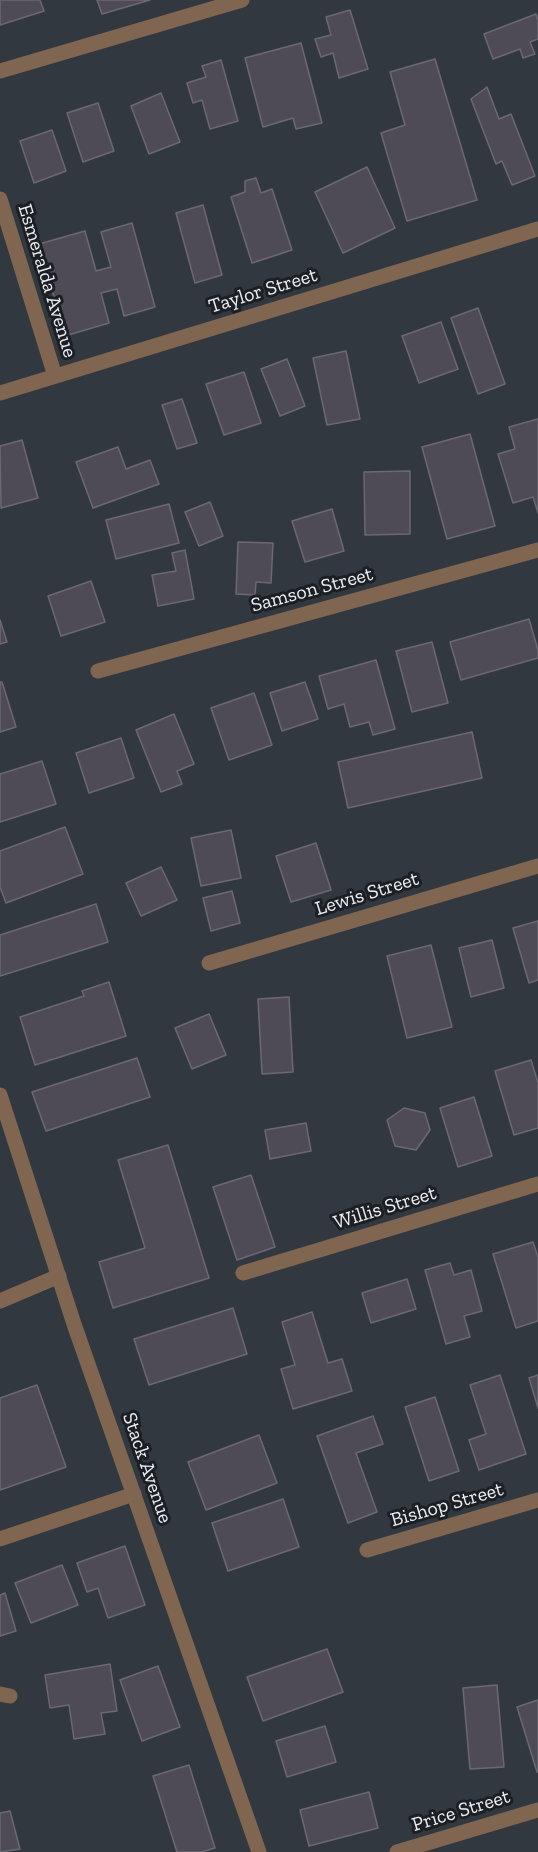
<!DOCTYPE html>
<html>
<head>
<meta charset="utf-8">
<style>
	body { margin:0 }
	canvas { display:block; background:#323840 }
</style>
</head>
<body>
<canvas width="538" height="1852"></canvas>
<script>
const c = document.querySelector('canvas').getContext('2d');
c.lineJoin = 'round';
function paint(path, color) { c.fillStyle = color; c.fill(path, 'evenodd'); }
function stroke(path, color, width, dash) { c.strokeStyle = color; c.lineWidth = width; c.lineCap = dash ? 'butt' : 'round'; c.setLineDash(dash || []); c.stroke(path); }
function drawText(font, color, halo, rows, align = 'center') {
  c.font = font + ' "Zilla Slab",serif'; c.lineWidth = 6; c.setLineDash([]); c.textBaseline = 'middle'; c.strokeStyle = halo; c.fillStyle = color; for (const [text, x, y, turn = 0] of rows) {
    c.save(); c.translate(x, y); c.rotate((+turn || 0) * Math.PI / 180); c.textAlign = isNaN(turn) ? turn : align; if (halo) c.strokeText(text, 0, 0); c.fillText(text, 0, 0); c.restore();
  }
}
const building = new Path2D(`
	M 0,0 L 40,0 L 44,11 L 0,25 Z
	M 97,0 L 150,0 L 102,14 Z
	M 350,10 L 368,69 L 339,78 L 333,53 L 321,57 L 315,39 L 331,35 L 326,17 Z
	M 536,14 L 538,21 L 538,39 L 530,42 L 535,54 L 523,58 L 520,49 L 493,59 L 484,34 Z
	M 301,43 L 322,123 L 296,129 L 293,118 L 263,127 L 245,58 Z
	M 435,59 L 477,200 L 407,221 L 381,133 L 405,125 L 390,72 Z
	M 221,60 L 238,121 L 210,129 L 202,100 L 193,103 L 187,83 L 206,77 L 202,66 Z
	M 487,87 L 499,119 L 511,114 L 535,176 L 512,185 L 502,161 L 496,164 L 471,99 Z
	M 161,93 L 180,142 L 149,154 L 131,106 Z
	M 98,103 L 114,151 L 83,162 L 67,113 Z
	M 52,130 L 66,171 L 34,183 L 20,141 Z
	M 367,167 L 395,228 L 343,253 L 315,192 Z
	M 256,178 L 261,193 L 272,189 L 292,250 L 252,263 L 231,197 L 245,192 L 245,181 Z
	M 203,205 L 222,275 L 195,283 L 176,213 Z
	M 132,223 L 155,307 L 124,316 L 117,289 L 101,293 L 109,323 L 65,336 L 39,244 L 85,231 L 96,271 L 111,267 L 101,232 Z
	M 478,308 L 505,384 L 478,394 L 451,318 Z
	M 441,322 L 458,369 L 419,383 L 402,336 Z
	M 346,351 L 360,419 L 327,425 L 313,358 Z
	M 287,359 L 305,406 L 280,416 L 261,369 Z
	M 244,372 L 261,423 L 224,435 L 206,384 Z
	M 182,399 L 197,443 L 177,449 L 162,405 Z
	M 538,419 L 538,513 L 533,497 L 513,503 L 498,454 L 515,449 L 509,427 Z
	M 470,434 L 495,526 L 447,539 L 422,447 Z
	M 22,440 L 38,498 L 1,508 L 0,446 Z
	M 118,447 L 126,469 L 150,460 L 159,484 L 93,508 L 76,462 Z
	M 410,471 L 410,534 L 365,535 L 364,472 Z
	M 210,502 L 223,536 L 199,546 L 185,512 Z
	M 169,504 L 179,543 L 116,559 L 106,520 Z
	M 332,509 L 344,551 L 305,562 L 292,521 Z
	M 238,542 L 273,543 L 271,583 L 256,582 L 255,595 L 236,594 Z
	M 185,550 L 194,599 L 158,606 L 152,575 L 176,571 L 172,553 Z
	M 91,581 L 105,622 L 61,636 L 48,596 Z
	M 529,619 L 538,650 L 538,658 L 461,680 L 450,642 Z
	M 0,620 L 7,642 L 0,644 Z
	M 432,642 L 448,703 L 412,712 L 396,651 Z
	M 376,660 L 395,729 L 373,735 L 369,722 L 350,727 L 344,704 L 328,709 L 319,676 Z
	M 0,682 L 2,682 L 16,727 L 0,732 Z
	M 305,682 L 318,719 L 282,731 L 270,693 Z
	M 254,693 L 272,745 L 229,760 L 211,708 Z
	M 174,714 L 194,764 L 177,771 L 182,784 L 161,792 L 136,730 Z
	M 472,732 L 482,778 L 348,808 L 338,762 Z
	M 121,738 L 134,778 L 89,793 L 76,753 Z
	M 42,761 L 56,804 L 0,822 L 0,774 Z
	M 65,827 L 83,874 L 6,903 L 0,887 L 0,851 Z
	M 231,830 L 241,878 L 201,886 L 191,838 Z
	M 316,843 L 331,890 L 291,902 L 276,856 Z
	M 161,867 L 177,900 L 141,916 L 126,883 Z
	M 232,891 L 240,923 L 211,931 L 203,898 Z
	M 96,904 L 108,942 L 0,976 L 0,935 Z
	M 538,921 L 538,980 L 529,983 L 513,928 Z
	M 492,940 L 504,988 L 471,997 L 459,948 Z
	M 431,945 L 452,1027 L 407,1038 L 387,956 Z
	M 109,982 L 126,1036 L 35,1065 L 20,1017 L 84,996 L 82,991 Z
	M 289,997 L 293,1072 L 262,1074 L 258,999 Z
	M 209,1014 L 226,1055 L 192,1069 L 175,1028 Z
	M 137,1058 L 150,1097 L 46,1131 L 32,1092 Z
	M 531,1060 L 538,1083 L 538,1128 L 514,1135 L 495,1071 Z
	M 474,1097 L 492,1156 L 458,1167 L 440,1108 Z
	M 404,1108 L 425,1113 L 430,1130 L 416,1150 L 395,1146 L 387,1120 Z
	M 306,1123 L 311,1151 L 270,1159 L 265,1130 Z
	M 168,1145 L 209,1278 L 113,1308 L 99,1262 L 145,1248 L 118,1160 Z
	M 251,1175 L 275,1247 L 237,1260 L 213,1187 Z
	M 533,1242 L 538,1257 L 538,1321 L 516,1328 L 493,1254 Z
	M 450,1263 L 454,1275 L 471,1270 L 482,1311 L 464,1316 L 470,1337 L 446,1344 L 425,1270 Z
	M 407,1279 L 416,1309 L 371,1323 L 362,1293 Z
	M 233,1308 L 247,1354 L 149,1385 L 134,1339 Z
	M 312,1312 L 328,1363 L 342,1359 L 352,1391 L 293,1409 L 281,1369 L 295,1365 L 282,1322 Z
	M 500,1375 L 526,1454 L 479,1470 L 469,1440 L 486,1434 L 470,1385 Z
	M 538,1375 L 538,1408 L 529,1378 Z
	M 37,1385 L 66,1467 L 0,1490 L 0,1398 Z
	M 435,1397 L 459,1471 L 429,1481 L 405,1407 Z
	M 373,1416 L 383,1444 L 356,1453 L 377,1512 L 348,1523 L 317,1436 Z
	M 259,1435 L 277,1483 L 206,1510 L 188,1462 Z
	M 283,1499 L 299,1547 L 228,1571 L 212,1523 Z
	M 125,1546 L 145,1605 L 108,1618 L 98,1588 L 87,1592 L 77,1563 Z
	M 62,1565 L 78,1605 L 31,1623 L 15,1583 Z
	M 5,1593 L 16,1631 L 0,1636 L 0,1595 Z
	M 327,1649 L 343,1692 L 263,1721 L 247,1677 Z
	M 110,1664 L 117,1711 L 101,1713 L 105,1734 L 74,1739 L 69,1705 L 50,1708 L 45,1675 Z
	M 158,1666 L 180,1727 L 142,1741 L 120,1680 Z
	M 497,1685 L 504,1767 L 470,1769 L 463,1688 Z
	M 538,1700 L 538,1772 L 537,1772 L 517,1707 Z
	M 325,1726 L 336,1762 L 287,1777 L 276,1741 Z
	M 189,1765 L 215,1848 L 202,1852 L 177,1852 L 153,1776 Z
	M 369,1792 L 378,1828 L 309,1846 L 300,1810 Z
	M 10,1811 L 20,1849 L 0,1852 L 0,1813 Z`);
paint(building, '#4f4b56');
stroke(building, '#6c6873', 1.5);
stroke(new Path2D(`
	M 0,1301 L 59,1276
	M 0,1539 L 134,1494
	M 0,1694 L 10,1696`), '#806651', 15);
stroke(new Path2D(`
	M 0,71 L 242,0
	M 0,199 L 55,376
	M 98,671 L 538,550
	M 209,963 L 538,866
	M 0,1095 L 74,1324 L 259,1852
	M 243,1273 L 538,1184
	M 367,1550 L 538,1500
	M 397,1852 L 538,1810`), '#806651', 15);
stroke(new Path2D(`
	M 0,393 L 538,229`), '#806651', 15);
drawText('20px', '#ebeff5', '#1c1f23', [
	["Esmeralda Avenue",47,281,73],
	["Taylor Street",263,291,-17],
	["Samson Street",312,590,-15],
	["Lewis Street",367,894,-17],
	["Willis Street",385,1208,-17],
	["Stack Avenue",147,1468,71],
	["Bishop Street",447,1505,-16],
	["Price Street",461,1811,-17]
]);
</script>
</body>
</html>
